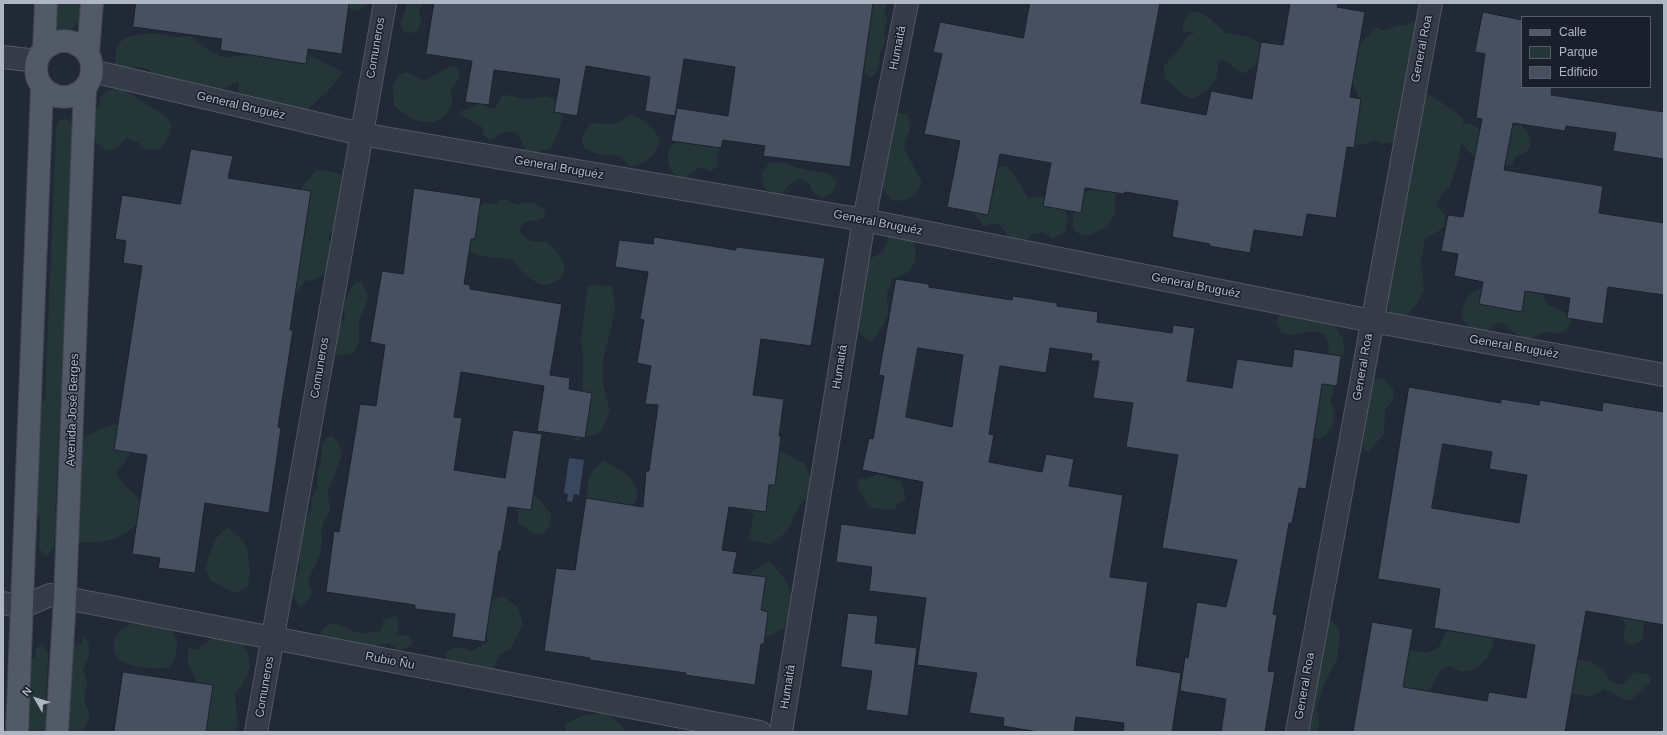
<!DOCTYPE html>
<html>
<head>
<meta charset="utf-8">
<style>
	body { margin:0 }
	#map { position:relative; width:1667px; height:735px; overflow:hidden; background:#212936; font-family:Arial,sans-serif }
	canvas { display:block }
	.frame { position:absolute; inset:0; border:4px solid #afb6c3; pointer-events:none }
	.legend { position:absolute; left:1521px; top:16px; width:130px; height:72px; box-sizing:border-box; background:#1a202b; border:1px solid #565c68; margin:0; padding:5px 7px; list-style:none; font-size:12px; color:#afb6c3 }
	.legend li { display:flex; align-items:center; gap:8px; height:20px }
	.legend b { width:20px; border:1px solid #565c68 }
	.north { position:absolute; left:16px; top:679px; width:40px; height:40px; -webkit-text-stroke:3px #1a202b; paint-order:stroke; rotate:309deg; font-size:11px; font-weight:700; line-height:16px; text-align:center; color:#afb6c3 }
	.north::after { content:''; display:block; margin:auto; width:14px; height:18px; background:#afb6c3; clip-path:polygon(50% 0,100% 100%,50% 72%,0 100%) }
</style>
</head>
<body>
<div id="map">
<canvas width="1667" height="735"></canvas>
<div class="frame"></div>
<ul class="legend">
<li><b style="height:5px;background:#525a67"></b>Calle</li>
<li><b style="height:11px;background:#243638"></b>Parque</li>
<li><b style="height:11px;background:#475060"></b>Edificio</li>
</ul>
<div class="north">N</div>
</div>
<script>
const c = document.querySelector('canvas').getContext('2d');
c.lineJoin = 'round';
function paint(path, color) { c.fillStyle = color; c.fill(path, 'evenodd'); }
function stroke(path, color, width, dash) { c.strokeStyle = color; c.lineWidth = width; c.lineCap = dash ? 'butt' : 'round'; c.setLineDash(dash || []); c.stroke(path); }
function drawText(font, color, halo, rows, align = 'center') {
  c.font = font + ' Arial,sans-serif'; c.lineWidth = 3; c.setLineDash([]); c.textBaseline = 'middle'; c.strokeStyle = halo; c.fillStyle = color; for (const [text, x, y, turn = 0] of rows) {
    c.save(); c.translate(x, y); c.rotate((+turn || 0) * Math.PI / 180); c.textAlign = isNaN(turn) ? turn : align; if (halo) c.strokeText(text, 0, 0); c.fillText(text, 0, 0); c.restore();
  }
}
paint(new Path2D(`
	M 55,3 L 81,3 L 80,20 L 74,28 L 70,28 L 66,36 L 55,31 Z
	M 344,3 L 371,3 L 358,11 L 346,7 Z
	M 406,3 L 423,3 L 419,11 C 421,21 424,25 414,33 L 405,32 L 401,27 C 400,17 408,12 406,3 Z
	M 876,3 L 888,3 L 884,13 L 887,19 L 884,31 L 885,43 L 879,54 L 880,61 L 876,73 L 871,77 L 860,70 L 864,51 L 868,46 L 865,41 L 870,7 Z
	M 1194,11 L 1205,15 L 1225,32 L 1249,37 L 1264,45 L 1264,58 L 1243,74 L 1223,60 L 1218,62 C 1219,83 1210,88 1193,99 L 1182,94 L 1166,79 L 1163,67 C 1172,56 1182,48 1188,35 L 1196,33 L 1182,31 L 1185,18 Z
	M 1414,23 L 1426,33 L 1424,93 L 1434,97 L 1463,118 L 1463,124 L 1469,123 L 1485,132 L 1503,124 L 1521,125 C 1528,131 1535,143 1527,151 C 1524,153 1519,155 1515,157 L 1513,163 L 1508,166 L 1474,157 L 1461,143 L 1458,160 L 1450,186 L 1442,194 L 1436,206 L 1445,214 L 1445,227 L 1425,239 L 1421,262 L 1424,289 L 1419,301 L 1402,321 L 1389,316 L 1389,302 L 1380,280 L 1383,252 L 1403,220 L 1401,141 L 1383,144 L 1374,140 L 1368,143 L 1352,146 L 1359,97 L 1354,86 L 1344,78 L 1354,51 L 1375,28 L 1379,28 L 1381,30 L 1387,30 L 1395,26 Z
	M 151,33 L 179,37 L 191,36 L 210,51 L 222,57 L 248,55 L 260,51 L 284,57 L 309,55 L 343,72 L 329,90 L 302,114 L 239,106 L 238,81 L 216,93 L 156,78 L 148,69 L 136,67 L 126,71 L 115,66 C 114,35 127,37 151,33 Z
	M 451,66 L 459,69 L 460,76 L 450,93 C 453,99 453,104 449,110 C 436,132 408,121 394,105 L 393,86 L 398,75 L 407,72 L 424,81 Z
	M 120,88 L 165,115 L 172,125 L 169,136 L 160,149 L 147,150 L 137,142 L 126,138 L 118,147 L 106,151 L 96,142 L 94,129 L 94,113 L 101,102 L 99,99 L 107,90 Z
	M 508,95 C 515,96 522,99 529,99 C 537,100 543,94 551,98 C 572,107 558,134 551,148 L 532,154 L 526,151 L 518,135 L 513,131 L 500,133 L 496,138 L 490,140 L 482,134 L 483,128 C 476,121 464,120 459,112 L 470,108 L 480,102 L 491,109 L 496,107 L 502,96 Z
	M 895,112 L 907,114 L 911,125 L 904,148 L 922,183 C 916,197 909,201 893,201 L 884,191 L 881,178 Z
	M 631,115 C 643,118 653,128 659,138 C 659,154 645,164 631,167 C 626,164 622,157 616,155 C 612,154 607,155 603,155 C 580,151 576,141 590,123 L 614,124 Z
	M 66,118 L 74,128 L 55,516 L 63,507 L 72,446 C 87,435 100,427 119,424 L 139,441 L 116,474 L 123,484 L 143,503 L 144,516 C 119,547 90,546 54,537 L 54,547 L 46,557 L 39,548 L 40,519 L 34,517 L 39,460 L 36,447 L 35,419 L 41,409 L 41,401 L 45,401 L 56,128 L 59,121 Z
	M 679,141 L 697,143 L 709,147 L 710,144 L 720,148 L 717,156 L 718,166 L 711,171 L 699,167 L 685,178 C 666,177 661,146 679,141 Z
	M 781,162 C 794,166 813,174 826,172 L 836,180 C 837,191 831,194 822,198 L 812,191 L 810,185 L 800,178 L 790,184 L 782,194 C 766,198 762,186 762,173 L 769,163 Z
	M 993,167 L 1007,167 C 1016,176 1020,187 1029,198 L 1054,196 C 1067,208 1068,214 1066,231 L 1053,239 L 1044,232 L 1032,234 L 1023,243 L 1011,246 L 1006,232 L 997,223 L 984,226 L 976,217 L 971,206 Z
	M 317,170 C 333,171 339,172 352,183 L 352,206 L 329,235 C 331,257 335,279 305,281 L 291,301 L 298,191 Z
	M 1120,187 C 1118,191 1115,195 1115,199 C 1113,205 1118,210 1114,216 C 1102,238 1063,247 1075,209 C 1077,204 1078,197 1084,193 C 1094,187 1108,188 1120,187 Z
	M 506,199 L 517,205 C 527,201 538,202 545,211 L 545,217 C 534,225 524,215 519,231 C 527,242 533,243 545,241 C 560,252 577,275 552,283 C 545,286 539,285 534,281 C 525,276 518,267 512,259 L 480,256 L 468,250 L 475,213 L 483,203 L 496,204 L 500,200 Z
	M 889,235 L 912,241 C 919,253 917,268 903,275 C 899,277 896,277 892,280 L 887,293 L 888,313 L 883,325 L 872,341 C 862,339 854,329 854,318 C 854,304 864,275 868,260 L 883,252 Z
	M 362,281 L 368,298 L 359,322 L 359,341 L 353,353 L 341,356 L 335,353 C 332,336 334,332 345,319 C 342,304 346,294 356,282 Z
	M 588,285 L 613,286 L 615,311 L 603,360 L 603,385 L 610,410 L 601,432 L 576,441 L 567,418 L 582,398 L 583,362 L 581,337 Z
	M 1484,288 L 1519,289 L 1543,293 L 1547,304 L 1564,312 L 1572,321 C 1570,325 1568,329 1564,331 C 1559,335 1555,332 1549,332 C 1539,332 1531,343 1518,335 C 1510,330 1508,323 1498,322 L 1484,334 C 1474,331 1465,325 1461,316 C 1464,302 1469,290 1484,288 Z
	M 1284,312 L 1333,323 L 1343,339 L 1344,352 L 1330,402 L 1335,413 L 1333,425 L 1325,436 L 1319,439 L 1313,438 L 1303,432 C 1310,412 1332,364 1328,344 C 1323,317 1290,343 1281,332 C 1279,329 1277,324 1276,321 L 1279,315 Z
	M 1372,377 L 1385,380 L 1393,389 L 1394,394 L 1393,400 L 1385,410 L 1384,434 L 1368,452 L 1363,448 L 1360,443 Z
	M 332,436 C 337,441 341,445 342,452 C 342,457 331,483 329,489 C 326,496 331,503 330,510 C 329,515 324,519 323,524 C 320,531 323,537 322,545 C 320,558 313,569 308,581 L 312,593 L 305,604 L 299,606 L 293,595 L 293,589 L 300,566 L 298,560 L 301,554 L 297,543 L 303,519 L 311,511 L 312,498 L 317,487 L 318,469 L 321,463 L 322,445 L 325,439 Z
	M 761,444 L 783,452 L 805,464 L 814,488 L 798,508 L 788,530 L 771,545 L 748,539 L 754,515 L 732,503 Z
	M 604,461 C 617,467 639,479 637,497 C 636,500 633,505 631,509 L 588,499 C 585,483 590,468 604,461 Z
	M 878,474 L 901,481 L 906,498 L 898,504 L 894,510 L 870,508 C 864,501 863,494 857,488 L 859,478 L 866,479 Z
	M 531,491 L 551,513 L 550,526 L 541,535 L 534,534 L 518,523 L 518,512 L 513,500 Z
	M 228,528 L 243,540 L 248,552 L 250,572 L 248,585 L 238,593 L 232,592 L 210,580 L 206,569 C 209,556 214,533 228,528 Z
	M 769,561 L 786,580 L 793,603 L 784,628 L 764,639 L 745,599 L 749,574 Z
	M 503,596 L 518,607 L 523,625 L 510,649 L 499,655 L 494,667 L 489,672 L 449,665 L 445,654 C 453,644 461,648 471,651 L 488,642 L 480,615 L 492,600 Z
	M 395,616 L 399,622 L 397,634 L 408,636 L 413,641 L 411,646 L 399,650 L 389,643 L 365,648 L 320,638 L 321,632 C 336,613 345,632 360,633 C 366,633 373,631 379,632 L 383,626 L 383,620 Z
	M 1619,616 L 1644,621 L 1643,640 L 1632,645 C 1623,641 1621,635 1626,626 L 1623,620 Z
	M 1320,618 L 1329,619 L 1338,627 L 1340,633 L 1337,659 L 1324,684 L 1317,709 L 1319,722 L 1317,732 L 1298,732 Z
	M 133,624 C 139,625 157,625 161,626 C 182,632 180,654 169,667 C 157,671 126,667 118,658 C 107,645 119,626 133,624 Z
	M 1454,629 L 1492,633 C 1498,650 1480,674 1461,671 C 1457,670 1452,667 1449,666 C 1436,670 1434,685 1427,696 L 1404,697 L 1399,658 C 1410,649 1414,650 1427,653 L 1438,648 L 1446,632 Z
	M 85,636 C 93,648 88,658 83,670 L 87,681 L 84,700 L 89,711 L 89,718 L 83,732 L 18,732 L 30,657 L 35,658 L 36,648 L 42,644 L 48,654 L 46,705 L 71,647 L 82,642 Z
	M 213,637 L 244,643 C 253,668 252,673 235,694 L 238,724 L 236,732 L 197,732 C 198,720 201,694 198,684 C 194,669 183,666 189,648 L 198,649 Z
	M 1574,660 C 1580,660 1587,660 1593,663 C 1605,669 1607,683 1622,685 L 1635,672 L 1647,674 L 1651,679 L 1649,684 L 1631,700 C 1617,700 1616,692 1604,689 C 1593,698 1585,696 1571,694 Z
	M 602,713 C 612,716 620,722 625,732 L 566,732 L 565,724 L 582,716 Z`), '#243638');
paint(new Path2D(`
	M 569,458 L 584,460 L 579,495 L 574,494 L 572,502 L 567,501 L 568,494 L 564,493 Z`), '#38465e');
const building = new Path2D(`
	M 136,3 L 349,3 L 342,54 L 308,49 L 306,64 L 220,50 L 222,39 L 133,27 Z
	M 434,3 L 873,3 L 850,167 L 763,156 L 765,146 L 723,140 L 721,148 L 671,141 L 677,108 L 728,116 L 735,67 L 684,59 L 675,116 L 645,111 L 650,77 L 586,66 L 577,116 L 554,112 L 560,79 L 494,70 L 489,105 L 465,102 L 472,61 L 426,54 Z
	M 1030,3 L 1160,3 L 1141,103 L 1206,115 L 1211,91 L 1252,99 L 1261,42 L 1283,45 L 1290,3 L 1338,3 L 1337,7 L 1365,12 L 1350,97 L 1361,99 L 1354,148 L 1347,147 L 1336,218 L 1307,214 L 1303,237 L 1254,230 L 1250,253 L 1209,246 L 1210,244 L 1172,237 L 1178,201 L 1125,192 L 1124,194 L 1085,188 L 1081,213 L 1043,206 L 1051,163 L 1000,154 L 988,215 L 947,207 L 960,141 L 924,134 L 942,54 L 933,52 L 940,22 L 1023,38 Z
	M 1483,12 L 1522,20 L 1522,87 L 1552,87 L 1551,95 L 1664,112 L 1664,159 L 1613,151 L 1616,133 L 1566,126 L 1565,131 L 1513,123 L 1504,170 L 1603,186 L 1599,213 L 1664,223 L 1664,295 L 1608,287 L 1603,324 L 1567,318 L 1570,298 L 1525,291 L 1522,312 L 1479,304 L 1483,282 L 1454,276 L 1458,254 L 1441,251 L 1448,215 L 1463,217 L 1482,119 L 1476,118 L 1485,54 L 1475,52 Z
	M 191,149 L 233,156 L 228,178 L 311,191 L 294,302 L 290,330 L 293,330 L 278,427 L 281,428 L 269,513 L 205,503 L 195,573 L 158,568 L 160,558 L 132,554 L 147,455 L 114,450 L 142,266 L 123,263 L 126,241 L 115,239 L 122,195 L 180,204 Z
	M 414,188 L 481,198 L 475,239 L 471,239 L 464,284 L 470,285 L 470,289 L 562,304 L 550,375 L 570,378 L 569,389 L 592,393 L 585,438 L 537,431 L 544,386 L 461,372 L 454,417 L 462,418 L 454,470 L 505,478 L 513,430 L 542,434 L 531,510 L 508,507 L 501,551 L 499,551 L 485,642 L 452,637 L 455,614 L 415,609 L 415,605 L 326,592 L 334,531 L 339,532 L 360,404 L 376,406 L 385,345 L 370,342 L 382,271 L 403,274 Z
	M 654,237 L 736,250 L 736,247 L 825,258 L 811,346 L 761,339 L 753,395 L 784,399 L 779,436 L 781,436 L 775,485 L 769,485 L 766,512 L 729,507 L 722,550 L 737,552 L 733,573 L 766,577 L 761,610 L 768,612 L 764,644 L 761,644 L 755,685 L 685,675 L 686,673 L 590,660 L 590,658 L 544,651 L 556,568 L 575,570 L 586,498 L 643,507 L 646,471 L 649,471 L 658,405 L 645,404 L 651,366 L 637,363 L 644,320 L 640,319 L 648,272 L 615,267 L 619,240 L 653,244 Z
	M 896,279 L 929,284 L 929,287 L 1012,300 L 1013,296 L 1057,303 L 1057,306 L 1098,312 L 1097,322 L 1172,333 L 1173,325 L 1195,328 L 1187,381 L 1232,388 L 1237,359 L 1292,367 L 1294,349 L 1341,356 L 1337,386 L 1322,384 L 1306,489 L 1299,488 L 1292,523 L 1289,523 L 1273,614 L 1277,615 L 1268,671 L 1275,672 L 1265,732 L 1221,732 L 1226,699 L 1180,691 L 1185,657 L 1188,658 L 1197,602 L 1226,607 L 1237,560 L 1162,548 L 1178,455 L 1126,447 L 1133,403 L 1093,398 L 1099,361 L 1091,361 L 1092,354 L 1050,348 L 1046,373 L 1000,366 L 989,434 L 994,435 L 989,462 L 1042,472 L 1046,454 L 1074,459 L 1069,486 L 1123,495 L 1110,577 L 1148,582 L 1136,665 L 1181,673 L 1172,732 L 1123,732 L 1124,723 L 1076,717 L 1074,732 L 1038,732 L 1003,726 L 1004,718 L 969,713 L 977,673 L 917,665 L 926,598 L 869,591 L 872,567 L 836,562 L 841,524 L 915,534 L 923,482 L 862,470 L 869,438 L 873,439 L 884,376 L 879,375 ZM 918,348 L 963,355 L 952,427 L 906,417 Z
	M 1409,387 L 1501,403 L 1501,399 L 1539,405 L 1540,400 L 1602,411 L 1603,402 L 1664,412 L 1664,625 L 1586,611 L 1565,732 L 1353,732 L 1372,622 L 1413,629 L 1403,687 L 1487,701 L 1489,692 L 1526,698 L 1535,645 L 1434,628 L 1440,589 L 1378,579 ZM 1443,444 L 1492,452 L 1489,469 L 1527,475 L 1519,523 L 1432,508 Z
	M 848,613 L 878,616 L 875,643 L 917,648 L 908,716 L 866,710 L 872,671 L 841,667 Z
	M 123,672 L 213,685 L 206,732 L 114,732 Z`);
paint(building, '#475060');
stroke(building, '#1c222d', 1);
const minor = new Path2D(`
	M 3,57 L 37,61
	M 92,71 L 361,134 L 864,220 L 1372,321 L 1664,375
	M 3,603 L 22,607 L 50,595 L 760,732
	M 256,732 L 385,3
	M 781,732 L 864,220 L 907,3
	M 1297,732 L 1431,3`);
const major = new Path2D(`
	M36 69a28 28 0 1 1 56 0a28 28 0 1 1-56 0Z
	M 44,49 L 46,3
	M 88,54 L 92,3
	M 17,732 L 42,88
	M 57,732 L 65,598 L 85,88`);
stroke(minor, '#525964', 24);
stroke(major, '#3e4450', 24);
stroke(minor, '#353b47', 22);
stroke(major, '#525a67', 22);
drawText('12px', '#afb6c3', '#1a202b', [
	["Comuneros",376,48,-80],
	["Humaitá",898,48,-79],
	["General Roa",1422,49,-79],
	["General Bruguéz",241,106,13],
	["General Bruguéz",559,168,10],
	["General Bruguéz",878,223,11],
	["General Bruguéz",1196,286,11],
	["General Bruguéz",1514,347,10],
	["Humaitá",840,367,-81],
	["General Roa",1363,367,-80],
	["Comuneros",320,368,-80],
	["Avenida José Berges",73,410,-88],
	["Rubio Ñu",390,661,11],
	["General Roa",1305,686,-80],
	["Comuneros",265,687,-80],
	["Humaitá",788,687,-81]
]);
</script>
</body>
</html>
